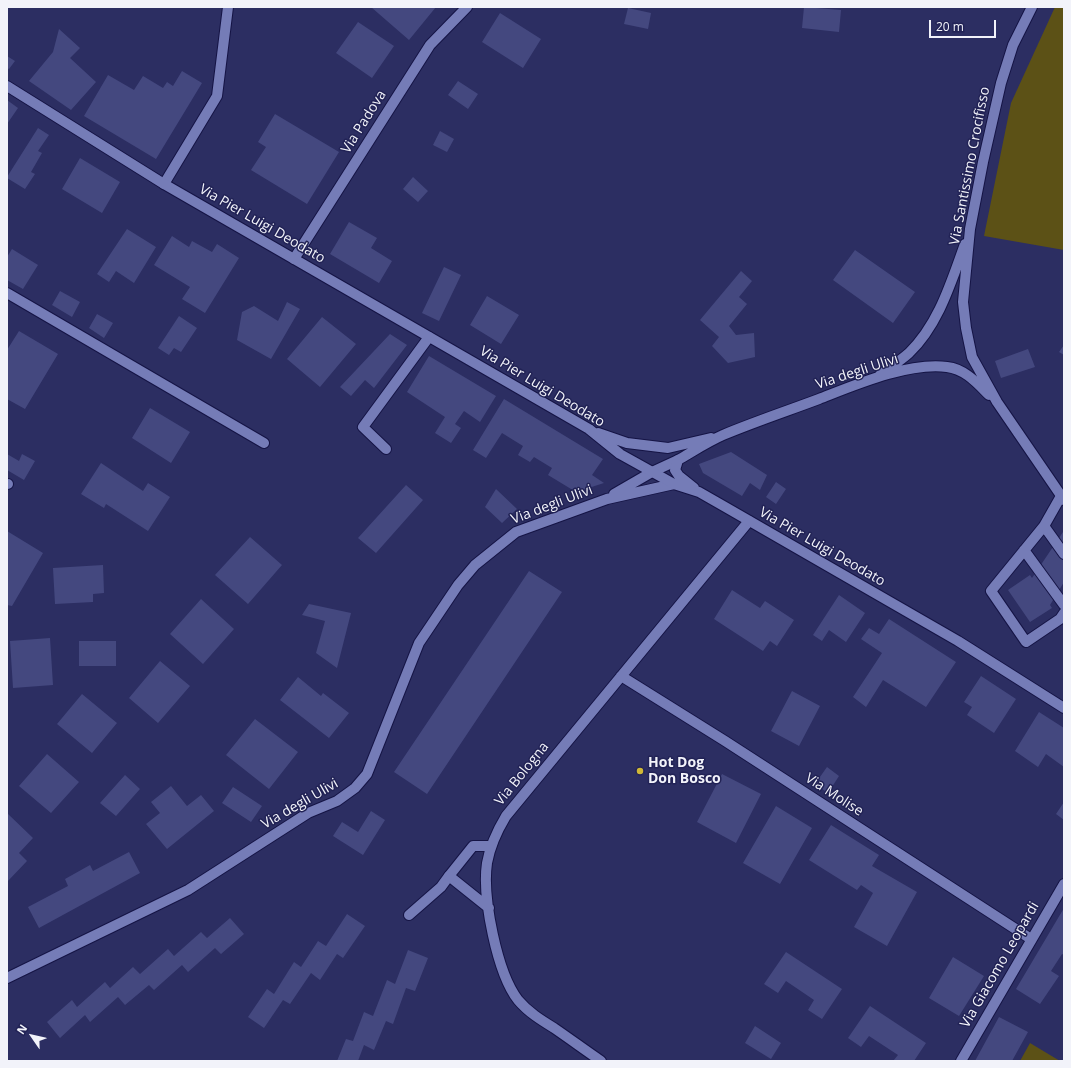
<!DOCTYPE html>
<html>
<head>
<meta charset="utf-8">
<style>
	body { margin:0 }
	#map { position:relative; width:1071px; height:1068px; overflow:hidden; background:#2c2e62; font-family:"Open Sans",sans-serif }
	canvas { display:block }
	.frame { position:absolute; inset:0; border:8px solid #f2f3fa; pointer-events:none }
	.north { position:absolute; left:12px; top:1016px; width:40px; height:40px; -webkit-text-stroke:3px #222356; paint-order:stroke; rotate:304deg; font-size:11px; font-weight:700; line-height:16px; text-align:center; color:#f2f3fa }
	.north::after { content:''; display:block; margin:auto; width:14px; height:18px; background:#f2f3fa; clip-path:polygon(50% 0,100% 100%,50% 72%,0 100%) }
	.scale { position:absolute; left:929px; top:20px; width:67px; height:18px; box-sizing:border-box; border:2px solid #f2f3fa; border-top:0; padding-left:5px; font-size:12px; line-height:14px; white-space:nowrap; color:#f2f3fa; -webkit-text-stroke:3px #222356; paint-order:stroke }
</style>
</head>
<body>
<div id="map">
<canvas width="1071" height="1068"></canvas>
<div class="frame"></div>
<div class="north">N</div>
<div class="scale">20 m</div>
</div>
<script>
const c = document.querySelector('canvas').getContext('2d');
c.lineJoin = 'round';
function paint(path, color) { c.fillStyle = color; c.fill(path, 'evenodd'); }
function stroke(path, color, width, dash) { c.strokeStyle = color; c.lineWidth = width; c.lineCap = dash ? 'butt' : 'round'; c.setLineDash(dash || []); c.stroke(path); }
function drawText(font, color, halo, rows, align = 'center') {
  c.font = font + ' "Open Sans",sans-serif'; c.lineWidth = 3; c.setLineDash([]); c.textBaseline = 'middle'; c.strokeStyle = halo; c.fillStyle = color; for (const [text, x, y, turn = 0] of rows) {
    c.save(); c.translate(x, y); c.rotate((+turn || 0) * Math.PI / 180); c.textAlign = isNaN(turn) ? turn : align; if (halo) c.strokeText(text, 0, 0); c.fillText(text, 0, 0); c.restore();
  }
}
paint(new Path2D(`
	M 1055,7 L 1064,7 L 1064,250 L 984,236 L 1011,103 Z
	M 1030,1043 L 1060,1061 L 1020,1061 Z`), '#5c5116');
paint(new Path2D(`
	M 371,7 L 436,7 L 409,40 Z
	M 804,7 L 841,10 L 839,32 L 802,28 Z
	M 628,8 L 651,13 L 648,29 L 624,24 Z
	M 500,13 L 541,39 L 523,68 L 482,42 Z
	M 358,22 L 394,46 L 372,78 L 336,53 Z
	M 59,29 L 80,48 L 70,58 L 96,82 L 71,110 L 29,81 L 53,52 Z
	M 7,56 L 15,61 L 9,69 L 7,68 Z
	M 182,71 L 202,83 L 156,159 L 84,116 L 108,75 L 134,90 L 143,76 L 163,88 L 167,82 L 173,86 Z
	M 458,81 L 478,94 L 468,109 L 448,95 Z
	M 7,100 L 18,108 L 7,124 Z
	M 275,114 L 339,152 L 307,204 L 251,170 L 266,147 L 258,142 Z
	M 38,128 L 49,135 L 38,151 L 42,153 L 31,172 L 35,174 L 25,189 L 7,178 L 7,177 Z
	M 440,131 L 454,139 L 447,152 L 433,145 Z
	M 80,158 L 120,182 L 102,213 L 62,189 Z
	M 413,177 L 428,191 L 418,202 L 403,189 Z
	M 349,222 L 377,238 L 371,248 L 392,261 L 379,283 L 330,254 Z
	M 127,229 L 156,247 L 134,283 L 116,271 L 109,282 L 97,274 Z
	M 172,236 L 189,247 L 192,241 L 212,252 L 217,244 L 239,258 L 205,313 L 182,299 L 190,287 L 154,265 Z
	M 12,249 L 38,265 L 23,289 L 7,280 L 7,257 Z
	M 855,250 L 915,292 L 893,323 L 833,280 Z
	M 444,267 L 461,275 L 439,321 L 422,313 Z
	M 741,271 L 752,281 L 739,297 L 747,304 L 729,326 L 736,335 L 754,333 L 755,357 L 728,363 L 712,346 L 719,337 L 700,320 Z
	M 60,291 L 80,302 L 72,317 L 52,305 Z
	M 487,296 L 519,315 L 501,344 L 470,325 Z
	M 287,302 L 300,309 L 271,359 L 237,340 L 242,312 L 254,306 L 278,321 Z
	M 97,314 L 113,323 L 104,338 L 89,328 Z
	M 179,316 L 197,328 L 181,352 L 174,348 L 169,355 L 158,348 Z
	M 322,317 L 356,344 L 320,387 L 287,359 Z
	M 19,331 L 58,354 L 25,409 L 7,399 L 7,350 Z
	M 390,334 L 407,345 L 374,388 L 365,380 L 351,396 L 340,387 Z
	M 1064,345 L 1064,355 L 1059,352 Z
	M 1028,349 L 1035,367 L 1001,378 L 995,361 Z
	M 429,356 L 496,396 L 480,422 L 464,411 L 455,424 L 461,428 L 451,443 L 435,433 L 445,417 L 407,392 Z
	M 504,399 L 603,459 L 592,475 L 604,483 L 576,492 L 548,475 L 552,468 L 534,457 L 530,462 L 518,455 L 523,446 L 502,433 L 486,458 L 473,450 Z
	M 150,408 L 190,432 L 171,463 L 132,438 Z
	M 731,452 L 767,475 L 760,490 L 750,483 L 742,496 L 703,473 L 699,464 Z
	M 7,454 L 19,461 L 22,454 L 35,461 L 24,480 L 7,470 Z
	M 101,463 L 143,491 L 148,483 L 170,497 L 148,531 L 106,504 L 104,508 L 81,494 Z
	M 776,482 L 786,489 L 776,504 L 766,497 Z
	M 406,485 L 423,500 L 376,553 L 358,538 Z
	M 496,489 L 517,509 L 502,523 L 485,507 Z
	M 7,531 L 43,553 L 12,606 L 7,605 Z
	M 1063,532 L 1064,533 L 1064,582 L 1050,605 L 1052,608 L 1030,622 L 1008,590 L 1030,575 L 1032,578 Z
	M 250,537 L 282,565 L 248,604 L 215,575 Z
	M 103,565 L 104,593 L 93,594 L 93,602 L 55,604 L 53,568 Z
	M 529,571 L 562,592 L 427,794 L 394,772 Z
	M 732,590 L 760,608 L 765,601 L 794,620 L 777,646 L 770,641 L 763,651 L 714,619 Z
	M 839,595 L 865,613 L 846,642 L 829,630 L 822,641 L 813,635 Z
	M 201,599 L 234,629 L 203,664 L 170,634 Z
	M 309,604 L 351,613 L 337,668 L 316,653 L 325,621 L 302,615 Z
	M 889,619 L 956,662 L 926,707 L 883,680 L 866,707 L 853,697 L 882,653 L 861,639 L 869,628 L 879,634 Z
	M 50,638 L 53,685 L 13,688 L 10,641 Z
	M 79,641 L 116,641 L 116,666 L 79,666 Z
	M 160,661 L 190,686 L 158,723 L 129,698 Z
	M 981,676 L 1016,699 L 994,733 L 967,715 L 972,707 L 964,702 Z
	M 298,677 L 321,696 L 323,693 L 349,713 L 329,738 L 280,700 Z
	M 792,691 L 820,706 L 799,746 L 771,731 Z
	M 82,694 L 117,723 L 92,753 L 57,724 Z
	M 1039,712 L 1064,728 L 1064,767 L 1046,754 L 1038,767 L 1015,751 Z
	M 255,719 L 298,752 L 269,789 L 226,755 Z
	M 47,754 L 79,782 L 51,813 L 19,786 Z
	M 827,767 L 839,776 L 828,793 L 815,784 Z
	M 722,774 L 761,794 L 736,843 L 697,822 Z
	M 125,775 L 140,789 L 116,816 L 100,803 Z
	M 171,786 L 187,806 L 201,795 L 214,811 L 167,849 L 146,824 L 160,813 L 151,802 Z
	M 233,787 L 262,806 L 251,822 L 222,803 Z
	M 1064,802 L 1064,820 L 1056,814 Z
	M 776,806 L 812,828 L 780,884 L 743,863 Z
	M 371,811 L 385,820 L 363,855 L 333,836 L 342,822 L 358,832 Z
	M 7,813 L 33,838 L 19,853 L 27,861 L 7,882 Z
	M 831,825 L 879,855 L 872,866 L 917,892 L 887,946 L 854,927 L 873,893 L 861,885 L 857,890 L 809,860 Z
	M 129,852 L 140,873 L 39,928 L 28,907 L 68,886 L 65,879 L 90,865 L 93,871 Z
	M 1064,908 L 1064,955 L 1062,954 L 1051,971 L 1059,976 L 1040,1004 L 1016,989 Z
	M 347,914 L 365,926 L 343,958 L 337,954 L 320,980 L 311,973 L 290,1004 L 283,1000 L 264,1028 L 248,1017 L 267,989 L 274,994 L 294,962 L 301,967 L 318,941 L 326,946 Z
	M 230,918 L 244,934 L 221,954 L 215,948 L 188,972 L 182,965 L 154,990 L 149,985 L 125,1005 L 118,997 L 90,1022 L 85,1015 L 60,1038 L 47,1022 L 72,1000 L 77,1007 L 105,982 L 110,988 L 133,967 L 140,974 L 168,949 L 174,956 L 201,932 L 207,938 Z
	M 408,950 L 428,958 L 415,991 L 406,988 L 393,1024 L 386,1021 L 374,1050 L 364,1045 L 358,1061 L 337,1061 L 346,1039 L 353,1041 L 364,1012 L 373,1016 L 387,980 L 395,984 Z
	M 786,952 L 842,989 L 822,1019 L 808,1010 L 814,1000 L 786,981 L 778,993 L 764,984 Z
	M 953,957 L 984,976 L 959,1016 L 929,998 Z
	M 870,1006 L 926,1043 L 914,1061 L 893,1061 L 898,1055 L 869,1036 L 861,1047 L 848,1038 Z
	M 999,1017 L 1028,1032 L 1012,1061 L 975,1061 Z
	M 755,1026 L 781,1043 L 771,1059 L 745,1043 Z`), '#44487f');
const service = new Path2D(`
	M 386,449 L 363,427 L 429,337
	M 1061,496 L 1044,526 L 991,591 L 1026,642 L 1060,619 L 1064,613
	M 1044,526 L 1064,554
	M 1024,550 L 1064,605
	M 409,915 L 441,887 L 449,876`);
const minor = new Path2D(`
	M 164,184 L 217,96 L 228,7
	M 294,259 L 430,45 L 467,7
	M 7,293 L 264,443
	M 7,484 L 8,484
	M 614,494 L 652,472 L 678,460
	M 621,676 L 725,741 L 1031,939
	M 489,908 L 449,876 L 473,846 L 491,846
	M 7,978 L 188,890 L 308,813 L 337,801 L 355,788 L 367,774 L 419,643 L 458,585 L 475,565 L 516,532 L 607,499 L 674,484
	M 601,1061 C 585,1050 570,1039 554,1028 C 541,1020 528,1012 518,1000 C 497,973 482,897 487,863 C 490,846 497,831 506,816 L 749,521
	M 961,1061 L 1064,884`);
const tertiary = new Path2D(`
	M 1032,7 L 1013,45 L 1001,83 L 983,162 L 970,229 L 963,302 L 966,328 L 972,357 L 997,402 L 1064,500
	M 7,86 L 164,184 L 589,429 L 620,454 L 674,484 L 699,492 L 727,508 L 958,641 L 1064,708
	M 880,375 C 889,368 900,361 909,353 C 939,324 951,282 965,244
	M 598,433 L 627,443 L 668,448 L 711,438
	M 694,488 L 679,476 L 675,470 L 678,460 C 692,452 707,442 723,435 C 754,422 787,411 819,399 C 855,385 908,362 947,367 C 965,369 977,383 989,395`);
stroke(service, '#151445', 12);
stroke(minor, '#151445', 12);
stroke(tertiary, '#151445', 12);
stroke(service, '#757cb7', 10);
stroke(minor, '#757cb7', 10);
stroke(tertiary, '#757cb7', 10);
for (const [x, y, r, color] of [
	[640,771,4,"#d0b836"]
]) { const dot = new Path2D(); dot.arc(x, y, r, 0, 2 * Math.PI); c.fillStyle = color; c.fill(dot); stroke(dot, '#222356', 1.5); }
drawText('14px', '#f2f3fa', '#222356', [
	["Via Padova",364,122,-58],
	["Via Santissimo Crocifisso",970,166,-79],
	["Via Pier Luigi Deodato",262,224,30],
	["Via degli Ulivi",857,372,-18],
	["Via Pier Luigi Deodato",542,387,31],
	["Via degli Ulivi",552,505,-21],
	["Via Pier Luigi Deodato",822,547,30],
	["Via Bologna",522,774,-51],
	["Via Molise",834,795,33],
	["Via degli Ulivi",300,804,-30],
	["Via Giacomo Leopardi",1000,965,-60]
]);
drawText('bold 14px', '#f2f3fa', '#222356', [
	["Hot Dog",648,763],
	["Don Bosco",648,779]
], 'left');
</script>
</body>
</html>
